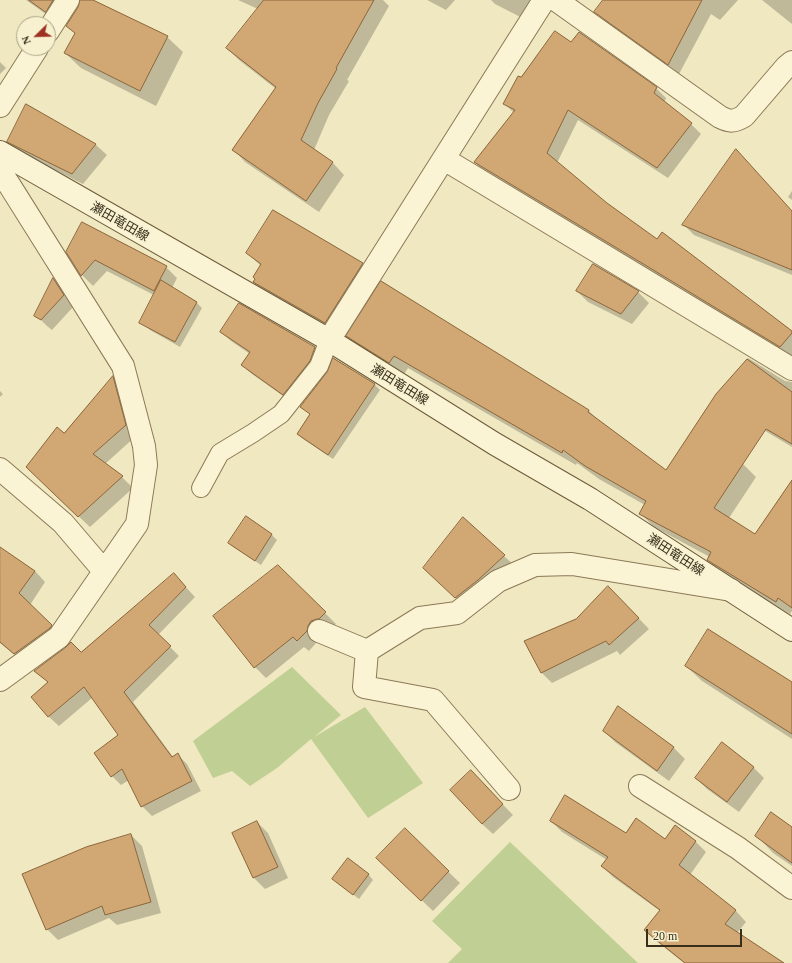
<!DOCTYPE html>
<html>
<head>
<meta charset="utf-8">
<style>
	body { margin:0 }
	#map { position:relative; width:792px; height:963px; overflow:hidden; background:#f0e8c0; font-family:Georgia,serif }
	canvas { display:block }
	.north { position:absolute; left:16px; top:16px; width:40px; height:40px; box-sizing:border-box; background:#f7f1d0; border:1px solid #aba388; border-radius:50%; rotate:247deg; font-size:11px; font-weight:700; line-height:16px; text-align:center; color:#392e1c }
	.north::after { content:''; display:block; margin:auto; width:14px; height:18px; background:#9d3223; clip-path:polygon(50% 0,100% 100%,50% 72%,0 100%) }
	.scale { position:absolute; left:646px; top:929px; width:96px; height:18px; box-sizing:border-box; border:2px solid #392e1c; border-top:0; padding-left:5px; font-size:12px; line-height:14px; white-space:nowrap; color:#392e1c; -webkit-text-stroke:3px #f7f1d0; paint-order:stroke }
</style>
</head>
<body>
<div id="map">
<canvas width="792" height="963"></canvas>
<div class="north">N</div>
<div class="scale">20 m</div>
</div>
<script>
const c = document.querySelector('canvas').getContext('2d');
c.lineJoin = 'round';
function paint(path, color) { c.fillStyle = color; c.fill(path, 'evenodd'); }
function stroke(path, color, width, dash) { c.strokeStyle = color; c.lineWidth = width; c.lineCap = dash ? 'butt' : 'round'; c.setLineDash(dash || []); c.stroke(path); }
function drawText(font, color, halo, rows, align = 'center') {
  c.font = font + ' Georgia,"Noto Sans JP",serif'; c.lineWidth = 3; c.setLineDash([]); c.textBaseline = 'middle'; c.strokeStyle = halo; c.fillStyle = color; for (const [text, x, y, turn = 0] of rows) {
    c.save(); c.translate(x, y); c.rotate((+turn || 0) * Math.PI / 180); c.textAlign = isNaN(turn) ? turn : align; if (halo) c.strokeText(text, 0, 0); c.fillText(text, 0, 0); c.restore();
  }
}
paint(new Path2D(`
	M 292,667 L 341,715 L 314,737 L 365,707 L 423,783 L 368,818 L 311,739 L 277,768 L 250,786 L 232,771 L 213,778 L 193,741 Z
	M 510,842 L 638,963 L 448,963 L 462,949 L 432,921 Z`), '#c0cf93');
paint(new Path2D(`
	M 26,0 L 73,0 L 57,22 Z
	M 81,0 L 167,37 L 183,52 L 156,106 L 81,68 L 65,53 L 76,34 L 67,26 L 79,7 Z
	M 238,0 L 383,0 L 389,6 L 347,80 L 349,81 L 329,115 L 314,150 L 333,163 L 344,175 L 319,212 L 245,162 L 234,150 L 276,89 L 239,60 L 227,48 L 258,9 Z
	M 427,0 L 455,0 L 446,10 Z
	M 491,0 L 540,0 L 532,23 L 495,4 Z
	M 604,0 L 738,0 L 720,20 L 711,14 L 679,74 L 606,22 L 595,12 Z
	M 762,0 L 792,0 L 792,24 Z
	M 571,43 L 656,88 L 666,98 L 664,103 L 691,124 L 701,134 L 668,178 L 578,120 L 557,163 L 606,204 L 657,240 L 792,332 L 792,357 L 485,173 L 475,162 L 514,113 L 505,104 L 521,78 Z
	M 0,62 L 6,68 L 0,74 Z
	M 27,105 L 96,145 L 107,155 L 83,184 L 19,152 L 8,141 Z
	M 792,191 L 792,200 L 788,197 Z
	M 792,218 L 792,275 L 694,235 L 684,225 Z
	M 68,252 L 166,267 L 177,278 L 172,288 L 196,302 L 202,308 L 180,347 L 150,330 L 144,325 L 154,295 L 107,271 L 93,286 L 82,275 Z
	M 247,253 L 362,264 L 373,275 L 336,333 L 265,293 L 254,282 L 261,266 Z
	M 593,265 L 638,292 L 649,303 L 632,324 L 588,302 L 577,291 Z
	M 54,280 L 64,291 L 74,306 L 52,330 L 47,326 L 36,315 Z
	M 382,282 L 589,411 L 600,422 L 666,471 L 693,429 L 743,464 L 756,477 L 729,518 L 755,535 L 792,499 L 792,611 L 790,614 L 721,573 L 708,560 L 710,557 L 654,527 L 641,514 L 645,505 L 599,479 L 577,463 L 576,465 L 408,368 L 403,376 L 361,349 L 348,336 Z
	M 221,332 L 315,347 L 324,357 L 293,403 L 252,374 L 242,365 L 250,354 L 231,341 Z
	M 748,358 L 785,381 L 792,382 L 792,447 L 725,407 L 714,397 Z
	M 334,359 L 375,385 L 380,390 L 333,459 L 303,439 L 298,434 L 311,415 L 302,407 L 328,373 Z
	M 113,377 L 123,388 L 136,436 L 105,464 L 122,477 L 133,488 L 90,527 L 38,478 L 64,434 Z
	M 0,391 L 3,394 L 0,397 Z
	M 246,518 L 272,535 L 277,540 L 261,565 L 235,548 L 229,543 Z
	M 0,548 L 35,571 L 45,582 L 30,605 L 63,636 L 26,664 L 0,643 Z
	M 504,556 L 515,566 L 467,609 L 435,578 Z
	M 278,566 L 336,624 L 330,629 L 318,637 L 317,642 L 309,651 L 304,647 L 266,678 L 255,667 L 214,617 Z
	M 183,584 L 195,597 L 158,635 L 179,656 L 133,702 L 173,757 L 178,755 L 187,764 L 201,791 L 152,816 L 142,806 L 129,780 L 121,785 L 112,776 L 120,735 L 92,698 L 59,726 L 49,717 L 33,697 L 49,683 L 36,671 L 81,653 Z
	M 619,598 L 649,629 L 620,655 L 617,651 L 552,683 L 541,672 L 576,620 Z
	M 686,666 L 792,683 L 792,739 L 702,681 Z
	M 618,707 L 674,748 L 685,759 L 669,781 L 615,742 L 604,731 Z
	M 753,767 L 764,778 L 739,812 L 707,789 L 696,778 Z
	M 482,783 L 513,815 L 493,834 L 482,824 Z
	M 551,821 L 665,840 L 696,842 L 706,852 L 690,875 L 736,911 L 746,922 L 737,933 L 782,963 L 684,963 L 656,941 L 645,930 L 660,911 L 613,877 L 602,866 L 607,860 L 562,832 Z
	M 257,822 L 268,833 L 288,878 L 265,889 L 254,878 L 233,833 Z
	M 792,829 L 792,866 L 773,853 L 756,835 Z
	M 405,830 L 460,883 L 433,911 L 389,869 Z
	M 131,835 L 142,846 L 161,913 L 117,925 L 109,918 L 58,940 L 47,929 Z
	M 368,874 L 373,880 L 359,899 L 339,884 Z`), '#0003');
const building = new Path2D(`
	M 29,0 L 53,0 L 46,12 Z
	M 80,0 L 93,0 L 168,36 L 140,91 L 64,53 L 75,33 L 66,26 L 78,7 Z
	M 264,0 L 374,0 L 336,68 L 337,69 L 318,103 L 301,140 L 333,162 L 306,201 L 232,150 L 276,87 L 226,48 Z
	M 603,0 L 702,0 L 668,65 L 594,12 Z
	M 555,31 L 571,42 L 579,32 L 657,87 L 654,93 L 692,123 L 657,168 L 568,110 L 547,153 L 607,203 L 657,239 L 662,232 L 792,331 L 792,333 L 780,347 L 655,271 L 474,162 L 515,110 L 503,104 L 518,76 L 521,77 Z
	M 26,104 L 96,144 L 72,174 L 7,142 Z
	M 736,149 L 792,211 L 792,270 L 682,225 Z
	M 273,210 L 363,263 L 325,323 L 253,282 L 255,279 L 253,277 L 261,264 L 246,253 Z
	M 82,222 L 167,266 L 154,291 L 95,260 L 81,276 L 66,252 Z
	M 593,264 L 639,291 L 621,314 L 576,291 Z
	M 53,278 L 64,295 L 41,320 L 34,316 Z
	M 161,280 L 197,302 L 175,342 L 139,323 Z
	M 381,281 L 589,410 L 588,412 L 666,470 L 716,394 L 747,359 L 792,392 L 792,444 L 766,429 L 714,508 L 755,534 L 792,480 L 792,608 L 778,598 L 776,602 L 707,560 L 711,552 L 639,514 L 646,501 L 585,466 L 563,450 L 562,453 L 394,356 L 389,363 L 346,336 Z
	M 239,303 L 315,347 L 310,361 L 283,395 L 241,365 L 250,352 L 220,332 Z
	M 333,358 L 375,384 L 328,455 L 297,434 L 310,414 L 300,407 L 327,372 Z
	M 113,376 L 126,425 L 93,454 L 123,476 L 78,517 L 26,467 L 57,427 L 64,433 Z
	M 246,516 L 272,534 L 255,561 L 228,543 Z
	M 463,517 L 505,555 L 478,580 L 455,598 L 423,568 Z
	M 0,547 L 35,571 L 19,593 L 52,625 L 50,628 L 14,654 L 0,642 Z
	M 278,565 L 326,612 L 319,619 L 317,619 L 311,621 L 308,626 L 307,631 L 297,641 L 293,637 L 254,668 L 213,616 Z
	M 174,573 L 186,587 L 149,625 L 171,646 L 124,692 L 172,757 L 178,753 L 192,781 L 141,807 L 122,769 L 111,777 L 94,753 L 118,735 L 84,687 L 48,717 L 31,697 L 48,682 L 34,671 L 66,647 L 71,642 L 81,652 Z
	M 608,586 L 639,618 L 609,645 L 606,641 L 541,673 L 524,641 L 576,619 Z
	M 708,629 L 792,682 L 792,734 L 685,666 Z
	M 618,706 L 674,747 L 657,771 L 603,731 Z
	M 722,742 L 754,767 L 727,802 L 695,778 Z
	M 471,770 L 503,804 L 482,824 L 450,790 Z
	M 565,795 L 626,833 L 636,818 L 665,839 L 675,825 L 696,841 L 679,865 L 736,910 L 725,924 L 784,963 L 685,963 L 644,930 L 660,910 L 601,866 L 608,857 L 550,821 Z
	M 771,812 L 792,827 L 792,863 L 755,836 Z
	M 257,821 L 278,867 L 253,878 L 232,833 Z
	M 405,828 L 449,871 L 421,901 L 376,858 Z
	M 131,834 L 151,902 L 105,915 L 102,906 L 46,930 L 22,874 L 86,847 Z
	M 348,858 L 369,874 L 353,895 L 332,879 Z`);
paint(building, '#d1a773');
stroke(building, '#8b653b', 1);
const service = new Path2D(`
	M 201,488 L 220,453 L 253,433 L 281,414 L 319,366 L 329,340`);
const minor = new Path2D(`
	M 556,0 L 720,117 C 730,122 734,122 744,116 L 786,67 L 792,62
	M 48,31 L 68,0
	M 0,106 L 37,48
	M 444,159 L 792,369
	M 0,170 L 123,366 L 144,446 L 146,465 L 137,524 L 59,637 L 0,680
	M 329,340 L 544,0
	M 0,469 L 63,523 L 104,571
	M 319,631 L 367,651 L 420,618 L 457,613 L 498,581 L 535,565 L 572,564 L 731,590
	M 367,651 L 364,687 L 433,700 L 509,789
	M 640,786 L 738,848 L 792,888`);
const secondary = new Path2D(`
	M 0,152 L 329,340 L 495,444 L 590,499 L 792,630`);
stroke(service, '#8b7957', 20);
stroke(minor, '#8b7957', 24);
stroke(secondary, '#6c5a3a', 24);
stroke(service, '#fbf4d4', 18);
stroke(minor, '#fbf4d4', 22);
stroke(secondary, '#fbf4d4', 22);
drawText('13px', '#392e1c', '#f7f1d0', [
	["瀬田竜田線",120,221,30],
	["瀬田竜田線",400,384,32],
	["瀬田竜田線",676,554,33]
]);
</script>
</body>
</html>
